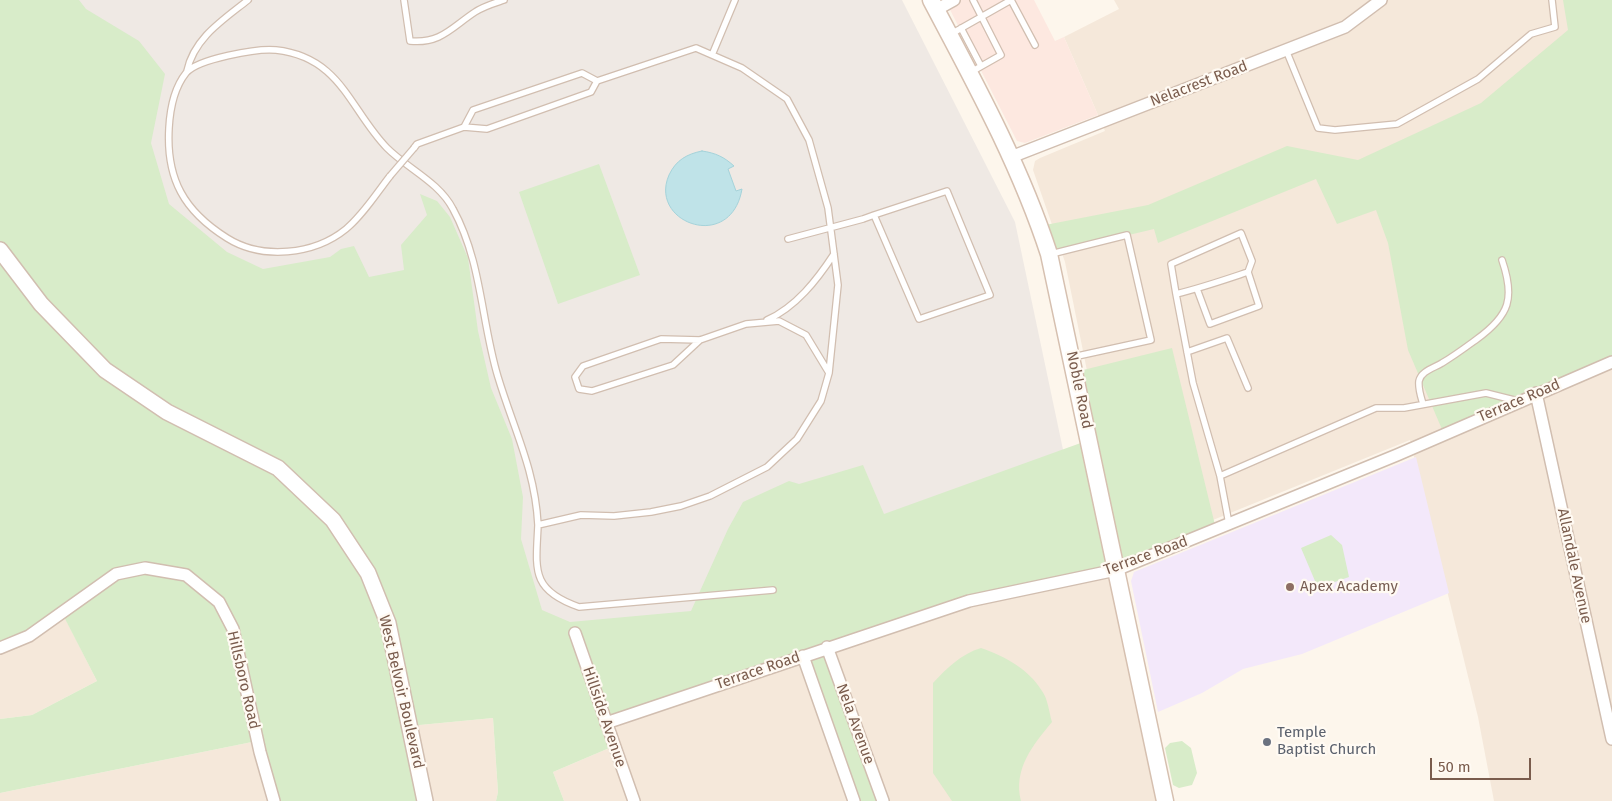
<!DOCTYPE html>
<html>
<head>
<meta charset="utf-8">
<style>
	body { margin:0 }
	#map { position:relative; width:1612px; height:801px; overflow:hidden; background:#fdf6ec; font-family:"Fira Sans",sans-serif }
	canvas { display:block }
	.scale { position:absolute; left:1430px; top:758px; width:101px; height:22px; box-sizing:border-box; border:2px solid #7a5c4d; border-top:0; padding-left:6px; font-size:15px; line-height:18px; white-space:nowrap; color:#7a5c4d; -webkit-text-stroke:4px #fffaf3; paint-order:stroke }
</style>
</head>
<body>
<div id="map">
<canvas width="1612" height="801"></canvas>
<div class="scale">50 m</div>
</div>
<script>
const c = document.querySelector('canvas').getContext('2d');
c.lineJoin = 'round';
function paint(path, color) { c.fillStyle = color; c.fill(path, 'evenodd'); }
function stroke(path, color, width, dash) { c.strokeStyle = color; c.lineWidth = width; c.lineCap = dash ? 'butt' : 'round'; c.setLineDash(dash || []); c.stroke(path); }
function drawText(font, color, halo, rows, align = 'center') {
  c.font = font + ' "Fira Sans",sans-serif'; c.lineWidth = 4.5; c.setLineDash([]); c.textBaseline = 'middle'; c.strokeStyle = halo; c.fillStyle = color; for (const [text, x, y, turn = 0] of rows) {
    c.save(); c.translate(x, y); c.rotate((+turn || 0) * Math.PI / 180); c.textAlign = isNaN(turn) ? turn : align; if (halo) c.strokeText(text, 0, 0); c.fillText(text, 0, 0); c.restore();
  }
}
paint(new Path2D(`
	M 1114,0 L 1612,0 L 1612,801 L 1494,801 L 1478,717 L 1410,440 L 1144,548 L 1120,534 L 1065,262 L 1033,170 L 1035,161 L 1040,158 L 1105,131 L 1064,37 L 1119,9 Z
	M 1116,570 L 1165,801 L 564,801 L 553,772 L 614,746 L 606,723 L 969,601 Z
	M 62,612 L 97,681 L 32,715 L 0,719 L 0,648 Z
	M 493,718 L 498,792 L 496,801 L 425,801 L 409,726 Z
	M 257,741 L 274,801 L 0,801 L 0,793 Z`), '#f5e8da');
paint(new Path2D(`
	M 945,0 L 1034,0 L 1055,41 L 1064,37 L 1098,115 L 1025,143 L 1017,141 Z`), '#fde8e0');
paint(new Path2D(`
	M 0,0 L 902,0 L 1015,222 L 1085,554 L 620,698 L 480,641 Z`), '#efe9e4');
paint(new Path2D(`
	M 1416,457 L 1449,593 L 1302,654 L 1243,669 L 1202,693 L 1158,712 L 1131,581 L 1134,572 Z`), '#f3e8fa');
paint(new Path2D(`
	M 0,0 L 79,0 L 86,9 L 139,41 L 165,74 L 151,143 L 169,204 L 227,252 L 263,269 L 330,257 L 341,249 L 354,246 L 369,277 L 404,270 L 401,245 L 427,215 L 420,194 L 437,201 L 450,217 L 468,258 L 478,331 L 491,388 L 512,439 L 523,497 L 521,539 L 542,610 L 570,622 L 691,611 L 728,529 L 743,502 L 789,481 L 799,484 L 863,465 L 884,514 L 1089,440 L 1075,372 L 1172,348 L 1216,529 L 1116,570 L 969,601 L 828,647 L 883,801 L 854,801 L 803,656 L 606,722 L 614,746 L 553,772 L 564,801 L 496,801 L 498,792 L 493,718 L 409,726 L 425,801 L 274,801 L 257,741 L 0,793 L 0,719 L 32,715 L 97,681 L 62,613 L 0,648 Z
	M 1563,0 L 1612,0 L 1612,362 L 1444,434 L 1408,350 L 1388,243 L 1376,210 L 1337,224 L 1316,179 L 1158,243 L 1154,229 L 1049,254 L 1040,226 L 1148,205 L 1287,146 L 1358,160 L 1481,103 L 1568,30 Z
	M 599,164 L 640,275 L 558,304 L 519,192 Z
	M 1331,535 L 1342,545 L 1349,577 L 1318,588 L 1301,548 Z
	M 981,648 C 1004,656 1029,669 1042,691 C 1048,699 1049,712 1052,722 C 1033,745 1013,769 1021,801 L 952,801 L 933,773 L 933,683 C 947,668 961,654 981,648 Z
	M 1182,741 L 1191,748 L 1197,773 L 1192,785 L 1179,788 L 1173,785 L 1165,748 L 1170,743 Z`), '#d8ecc9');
const water = new Path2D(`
	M 702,151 C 716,153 724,157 734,166 L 728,169 L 736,191 L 742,189 C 731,253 648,223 669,175 C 676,160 687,154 702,151 Z`);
paint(water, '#bfe3e8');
stroke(water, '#a5d3da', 1);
const service = new Path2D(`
	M 404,0 L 410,41 C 441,44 452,27 475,12 C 484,6 495,3 504,0
	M 961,28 L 981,66
	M 951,34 L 1011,0 L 1035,45
	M 1286,50 L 1318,128 L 1335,130 L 1397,124 L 1478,79 L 1531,34 L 1555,27 L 1552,0
	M 712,55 L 735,0
	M 187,71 C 194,38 223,20 248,0
	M 971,72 L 1001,55 L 973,0
	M 597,81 L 582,73 L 473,110 L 464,127 L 487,129 L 591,92 L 597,81 L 696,48 L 742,68 L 787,99 L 809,140 L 828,208 L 838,285 L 829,373
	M 414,148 L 417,144 L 464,127
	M 390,176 C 376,194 363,215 346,229 C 314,255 262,260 227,238 C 184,211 166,179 169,128 C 170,110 174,88 186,73 C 197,59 258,48 276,50 C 341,57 350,110 387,148 C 408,169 439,182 453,209 C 482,262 481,321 498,377 C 514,430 535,469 538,525
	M 788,239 L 863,219 L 874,215 L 947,191 L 990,295 L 919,319 L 874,215
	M 1051,254 L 1127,235 L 1151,340 L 1073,357
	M 1197,289 L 1210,324 L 1259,306 L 1248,272 C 1224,280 1201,288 1176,294 L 1193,383 L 1220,476
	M 1176,294 L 1171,264 L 1241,233 L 1252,261 L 1248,272
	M 767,320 C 796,307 817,280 834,254
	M 700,340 L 673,365 L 592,391 L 579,389 L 575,377 L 583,366 L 661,339 L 700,340 L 746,324 L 779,321 L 806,335 L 829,373 L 821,401 L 797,439 L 767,467 L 710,496 L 681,506 L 651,512 L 614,516 L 581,515 L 538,525 C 536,569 530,590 579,607 L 773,590
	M 1187,352 L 1227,338 L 1248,388
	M 1423,404 C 1421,397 1418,389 1419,381 C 1421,371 1434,368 1442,363 C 1454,356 1466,347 1477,339 C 1510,315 1515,298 1502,260
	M 1229,524 L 1220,476 L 1376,408 L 1404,408 L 1486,393 L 1518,401`);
const minor = new Path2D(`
	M 936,10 L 954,0
	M 1011,157 L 1345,27 L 1381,0
	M 1536,393 L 1612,739
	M 575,633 L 634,801
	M 827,647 L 883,801
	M 0,648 L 29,636 L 116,574 L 145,568 L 186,575 L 219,602 L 233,629 L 260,752 L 274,801
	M 803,656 L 854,801
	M 606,723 L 969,601 L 1116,570 L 1397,455 L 1612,362`);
const tertiary = new Path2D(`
	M 0,250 L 41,304 L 105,370 L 167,412 L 278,468 L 333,520 L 368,573 L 388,623 L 425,801`);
const secondary = new Path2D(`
	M 931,0 C 975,83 1020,165 1049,254 L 1165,801`);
stroke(service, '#d1beb0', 8);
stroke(minor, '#d1beb0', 14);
stroke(tertiary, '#d1beb0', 18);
stroke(secondary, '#d6c0b0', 19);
stroke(service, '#fff', 5.5);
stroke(minor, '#fff', 11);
stroke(tertiary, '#fff', 15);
stroke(secondary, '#fff', 16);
const serviceBridge = new Path2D(`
	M 390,176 L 414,148`);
stroke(serviceBridge, '#d1beb0', 8, []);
stroke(serviceBridge, '#fff', 5.5);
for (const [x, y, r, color] of [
	[1290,587,5,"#8d6e63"],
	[1267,742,5,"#6b7280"]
]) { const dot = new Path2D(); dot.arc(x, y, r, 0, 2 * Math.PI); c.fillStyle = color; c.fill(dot); stroke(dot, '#fffaf3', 2); }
drawText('15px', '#7a5c4d', '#fffaf3', [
	["Nelacrest Road",1199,84,-21],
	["Noble Road",1079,390,78],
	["Terrace Road",1519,401,-23],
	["Terrace Road",1146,556,-20],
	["Allandale Avenue",1574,566,78],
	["Terrace Road",758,671,-19],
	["Hillsboro Road",243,680,77],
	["West Belvoir Boulevard",401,692,77],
	["Hillside Avenue",604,717,71],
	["Nela Avenue",855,724,70]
]);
drawText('15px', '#785e54', '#fffaf3', [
	["Apex Academy",1300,587]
], 'left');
drawText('15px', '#5b616d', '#fffaf3', [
	["Temple",1277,733],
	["Baptist Church",1277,750]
], 'left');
</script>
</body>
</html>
